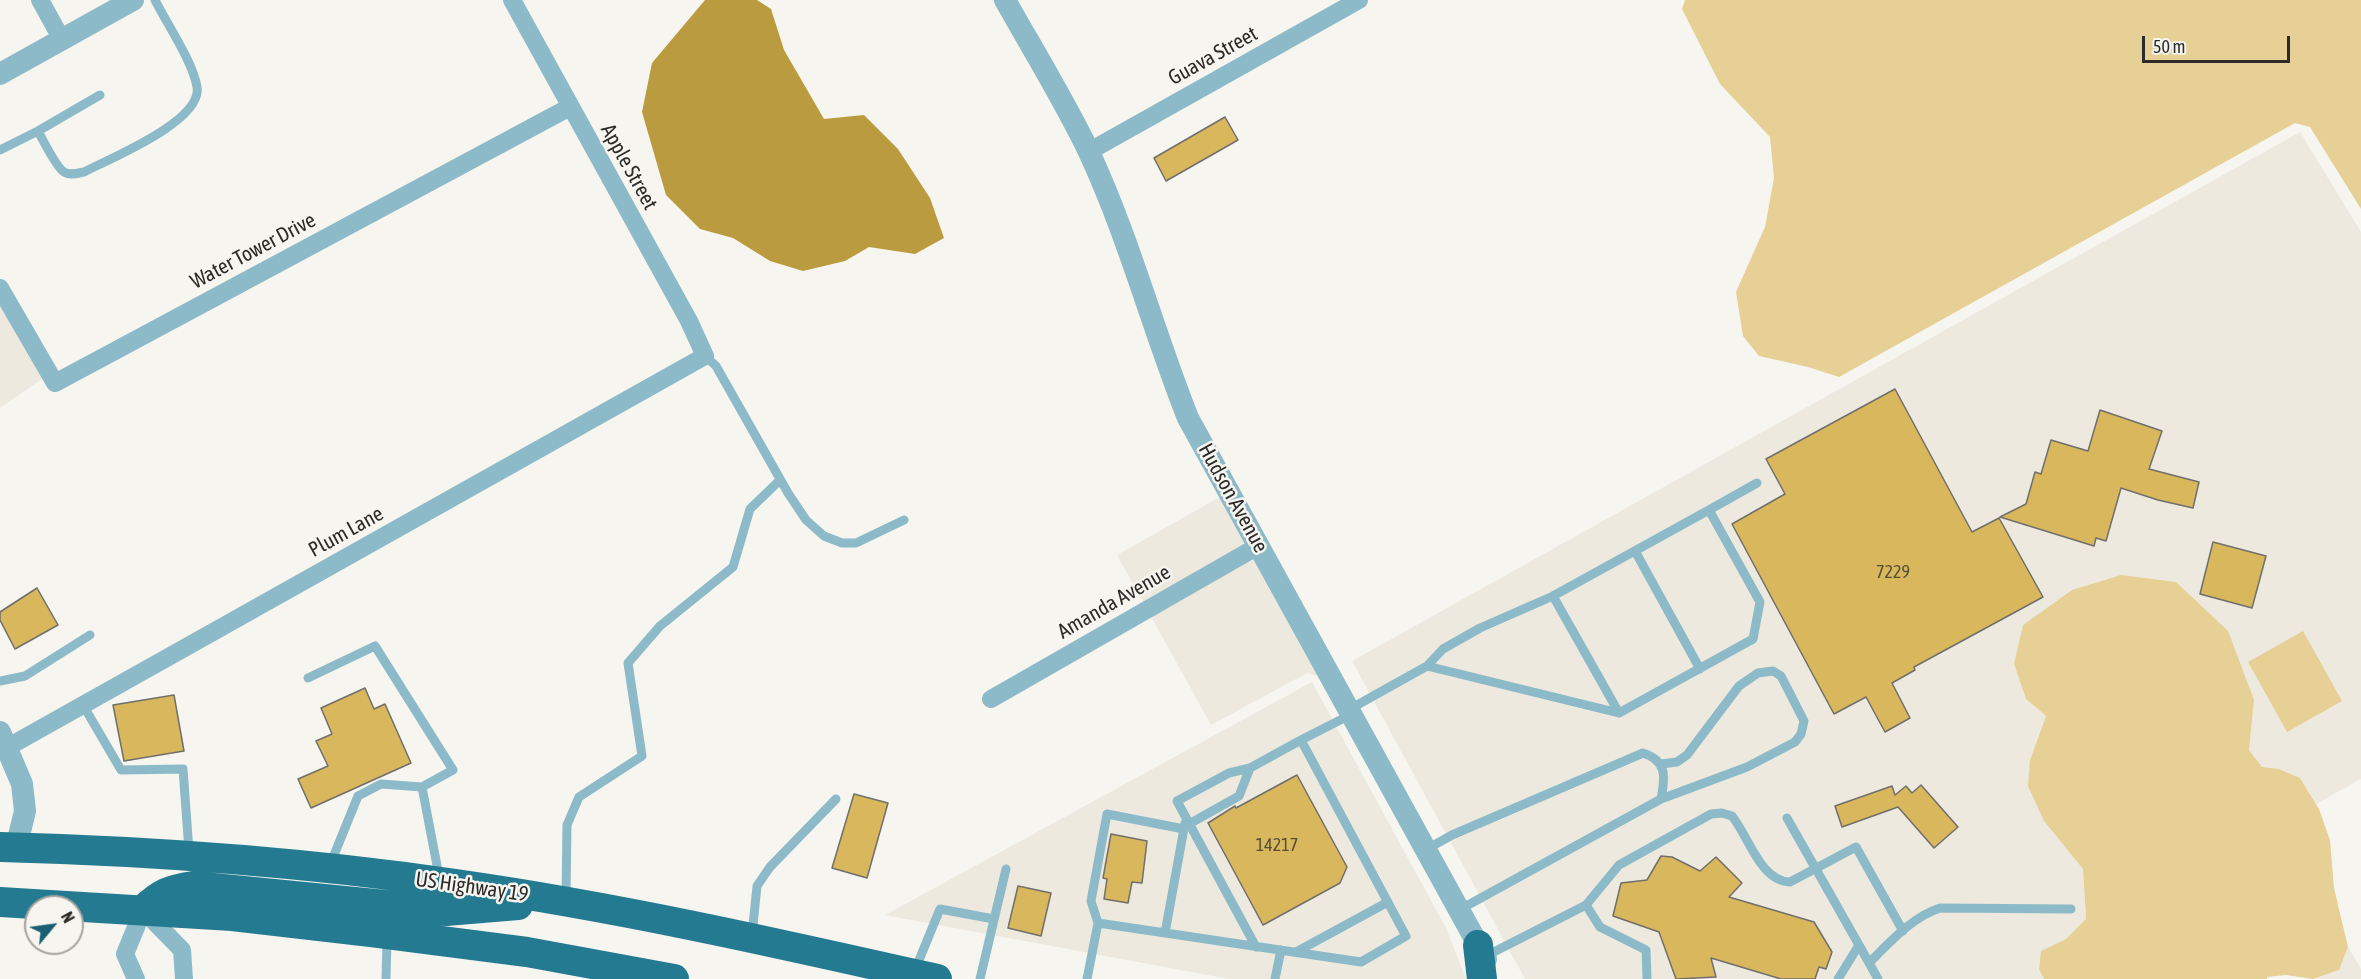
<!DOCTYPE html>
<html>
<head>
<meta charset="utf-8">
<style>
	body { margin:0 }
	#map { position:relative; width:2361px; height:979px; overflow:hidden; background:#f7f5f0; font-family:"Asap Condensed",sans-serif }
	canvas { display:block }
	.north { position:absolute; left:24px; top:895px; width:60px; height:60px; box-sizing:border-box; background:#f7f5f0; border:2px solid #a6a4a0; border-radius:50%; rotate:61deg; font-size:16px; font-weight:700; line-height:24px; text-align:center; color:#2c2b29 }
	.north::after { content:''; display:block; margin:auto; width:21px; height:27px; background:#1b6072; clip-path:polygon(50% 0,100% 100%,50% 72%,0 100%) }
	.scale { position:absolute; left:2142px; top:36px; width:148px; height:27px; box-sizing:border-box; border:3px solid #2c2b29; border-top:0; padding-left:8px; font-size:18px; line-height:21px; white-space:nowrap; color:#2c2b29; -webkit-text-stroke:4px #f7f5f0; paint-order:stroke }
</style>
</head>
<body>
<div id="map">
<canvas width="2361" height="979"></canvas>
<div class="north">N</div>
<div class="scale">50 m</div>
</div>
<script>
const c = document.querySelector('canvas').getContext('2d');
c.lineJoin = 'round';
function paint(path, color) { c.fillStyle = color; c.fill(path, 'evenodd'); }
function stroke(path, color, width, dash) { c.strokeStyle = color; c.lineWidth = width; c.lineCap = dash ? 'butt' : 'round'; c.setLineDash(dash || []); c.stroke(path); }
function drawText(font, color, halo, rows, align = 'center') {
  c.font = font + ' "Asap Condensed",sans-serif'; c.lineWidth = 5; c.setLineDash([]); c.textBaseline = 'middle'; c.strokeStyle = halo; c.fillStyle = color; for (const [text, x, y, turn = 0] of rows) {
    c.save(); c.translate(x, y); c.rotate((+turn || 0) * Math.PI / 180); c.textAlign = isNaN(turn) ? turn : align; if (halo) c.strokeText(text, 0, 0); c.fillText(text, 0, 0); c.restore();
  }
}
paint(new Path2D(`
	M 2300,132 L 2361,232 L 2361,779 L 2316,804 L 2300,778 L 2279,769 L 2262,767 L 2249,750 L 2254,700 L 2014,664 L 2026,699 L 2046,716 L 2030,760 L 2044,821 L 2083,869 L 2086,919 L 2066,939 L 2041,951 L 2039,969 L 2044,979 L 1525,979 L 1352,661 Z
	M 0,298 L 42,379 L 0,408 Z
	M 1220,497 L 1318,676 L 1307,673 L 1211,725 L 1117,555 Z
	M 1312,682 L 1446,928 L 1466,979 L 1229,979 L 885,915 Z
	M 2348,947 L 2361,969 L 2361,979 L 2313,979 L 2339,970 Z`), '#eee9de');
paint(new Path2D(`
	M 1685,0 L 2361,0 L 2361,209 L 2310,127 L 2295,123 L 1839,377 L 1808,367 L 1759,356 L 1743,336 L 1736,292 L 1765,227 L 1774,178 L 1770,137 L 1720,84 L 1682,9 Z
	M 2121,575 L 2176,582 L 2228,631 L 2254,700 L 2249,750 L 2262,767 L 2279,769 L 2300,778 L 2319,809 L 2330,840 L 2334,888 L 2348,947 L 2339,970 L 2313,979 L 2286,975 L 2267,977 L 2267,979 L 2044,979 L 2039,969 L 2041,951 L 2066,939 L 2086,919 L 2083,869 L 2044,821 L 2028,786 L 2030,760 L 2046,716 L 2026,699 L 2014,664 L 2023,625 L 2072,590 Z
	M 2303,631 L 2342,701 L 2287,732 L 2248,662 Z`), '#e7d096');
paint(new Path2D(`
	M 705,0 L 757,0 L 771,9 L 784,50 L 824,119 L 864,115 L 898,149 L 930,198 L 944,238 L 915,254 L 869,247 L 845,261 L 803,271 L 770,261 L 733,238 L 700,229 L 666,195 L 642,112 L 652,63 Z`), '#bb9b3f');
const building = new Path2D(`
	M 1225,117 L 1238,140 L 1166,181 L 1154,158 Z
	M 1895,389 L 1972,532 L 1999,518 L 2043,597 L 1914,667 L 1915,670 L 1892,683 L 1910,718 L 1885,732 L 1866,697 L 1834,714 L 1732,524 L 1785,494 L 1766,459 Z
	M 2100,410 L 2162,431 L 2149,469 L 2199,482 L 2193,508 L 2158,500 L 2121,488 L 2106,541 L 2096,538 L 2094,546 L 2000,517 L 2026,504 L 2035,472 L 2041,474 L 2051,440 L 2088,451 Z
	M 2213,542 L 2266,556 L 2252,608 L 2200,594 Z
	M 37,588 L 58,625 L 15,649 L 0,620 L 0,612 Z
	M 365,688 L 374,709 L 385,704 L 411,763 L 311,808 L 298,779 L 328,766 L 316,741 L 332,734 L 321,708 Z
	M 174,695 L 184,751 L 124,761 L 113,705 Z
	M 1297,775 L 1347,867 L 1340,883 L 1263,925 L 1208,823 L 1235,806 L 1236,808 Z
	M 1921,785 L 1958,827 L 1934,848 L 1898,807 L 1842,827 L 1835,806 L 1892,786 L 1895,795 L 1906,786 L 1912,793 Z
	M 854,794 L 888,803 L 867,878 L 832,868 Z
	M 1111,834 L 1147,841 L 1142,883 L 1132,882 L 1128,903 L 1104,899 L 1107,879 L 1103,878 Z
	M 1661,856 L 1672,857 L 1700,871 L 1716,857 L 1742,883 L 1729,897 L 1814,922 L 1832,952 L 1826,969 L 1819,967 L 1815,979 L 1781,979 L 1711,958 L 1716,977 L 1676,979 L 1659,932 L 1613,916 L 1621,883 L 1647,880 Z
	M 1018,886 L 1051,893 L 1041,936 L 1008,928 Z`);
paint(building, '#d8b75d');
stroke(building, '#716f6b', 1.5);
stroke(new Path2D(`
	M 38,131 L 100,95
	M 0,150 L 38,131 C 43,140 56,167 64,172 C 70,176 78,173 84,172 C 109,159 203,121 197,87 C 193,62 167,24 155,0
	M 705,356 L 716,366 L 788,493 L 806,520 L 824,536 L 842,543 L 856,543 L 904,520
	M 1709,510 L 1757,483
	M 1635,551 L 1700,669
	M 1553,596 L 1619,713
	M 308,678 L 375,646 L 453,770 L 422,787 L 439,876
	M 0,681 L 25,676 L 90,635
	M 83,705 L 121,770 L 183,769 L 189,851
	M 1350,709 L 1427,666 L 1443,649 L 1480,628 L 1553,596 L 1709,510 L 1760,602 L 1753,639 L 1619,713 L 1427,666
	M 1787,818 L 1859,945 L 1838,979
	M 1189,824 L 1239,796 L 1250,768
	M 1427,849 L 1452,835 L 1643,753 C 1668,761 1665,778 1661,799
	M 330,865 L 358,796 L 381,784 L 422,787
	M 566,896 L 567,825 L 579,797 L 642,756 L 628,663 L 660,626 L 733,567 L 750,509 L 780,480
	M 1586,905 L 1600,927 L 1646,950 L 1647,979
	M 1459,910 L 1661,799 L 1747,767 L 1795,742 L 1801,734 L 1804,721 L 1781,676 L 1773,671 L 1758,673 L 1739,686 L 1687,755 L 1677,762 L 1661,764
	M 1098,923 L 1091,901 L 1107,814 L 1184,829
	M 1165,933 L 1185,823
	M 752,935 L 757,886 L 770,867 L 836,799
	M 1859,945 L 1878,979
	M 1256,947 L 1177,801 L 1229,773 L 1250,768 L 1301,740
	M 1296,952 L 1388,902
	M 1484,957 L 1586,905 L 1619,865 L 1711,814 L 1722,813 L 1732,816 C 1749,837 1760,881 1790,882 L 1856,847 L 1903,931
	M 1869,963 C 1890,942 1912,917 1940,908 L 2071,909
	M 915,970 L 940,909 L 994,919
	M 386,979 L 387,939
	M 980,979 L 1006,869
	M 1087,979 L 1098,923 L 1361,962 L 1406,936 L 1301,740 L 1352,714
	M 1275,979 L 1281,950`), '#8dbac8', 9);
stroke(new Path2D(`
	M 40,0 L 61,38
	M 1088,152 L 1359,0
	M 0,288 L 55,383 L 570,107
	M 991,699 L 1260,545
	M 8,747 L 705,356 L 689,321 L 512,0
	M 136,979 L 125,954 L 143,910 L 182,950 L 184,979`), '#8dbac8', 18);
stroke(new Path2D(`
	M 1005,0 C 1033,50 1064,100 1089,152 C 1129,238 1153,330 1188,418 L 1486,959
	M 0,74 L 133,0
	M 0,732 L 22,784 L 25,811 L 16,848`), '#8dbac8', 22);
stroke(new Path2D(`
	M 0,847 C 152,851 305,862 456,884 C 618,907 777,943 937,979
	M 0,902 L 232,916 L 371,932 L 527,952 L 674,979
	M 143,910 C 160,894 170,889 193,886 L 446,911 L 518,905
	M 1478,945 L 1482,979`), '#247b91', 30);
drawText('18px', '#574e36', null, [
	["7229",1893,572],
	["14217",1277,845]
]);
drawText('21px', '#2c2b29', '#f7f5f0', [
	["Guava Street",1213,56,-29],
	["Apple Street",629,167,61],
	["Water Tower Drive",253,251,-28],
	["Hudson Avenue",1233,498,61],
	["Plum Lane",346,532,-29],
	["Amanda Avenue",1114,602,-30],
	["US Highway 19",472,887,8]
]);
</script>
</body>
</html>
